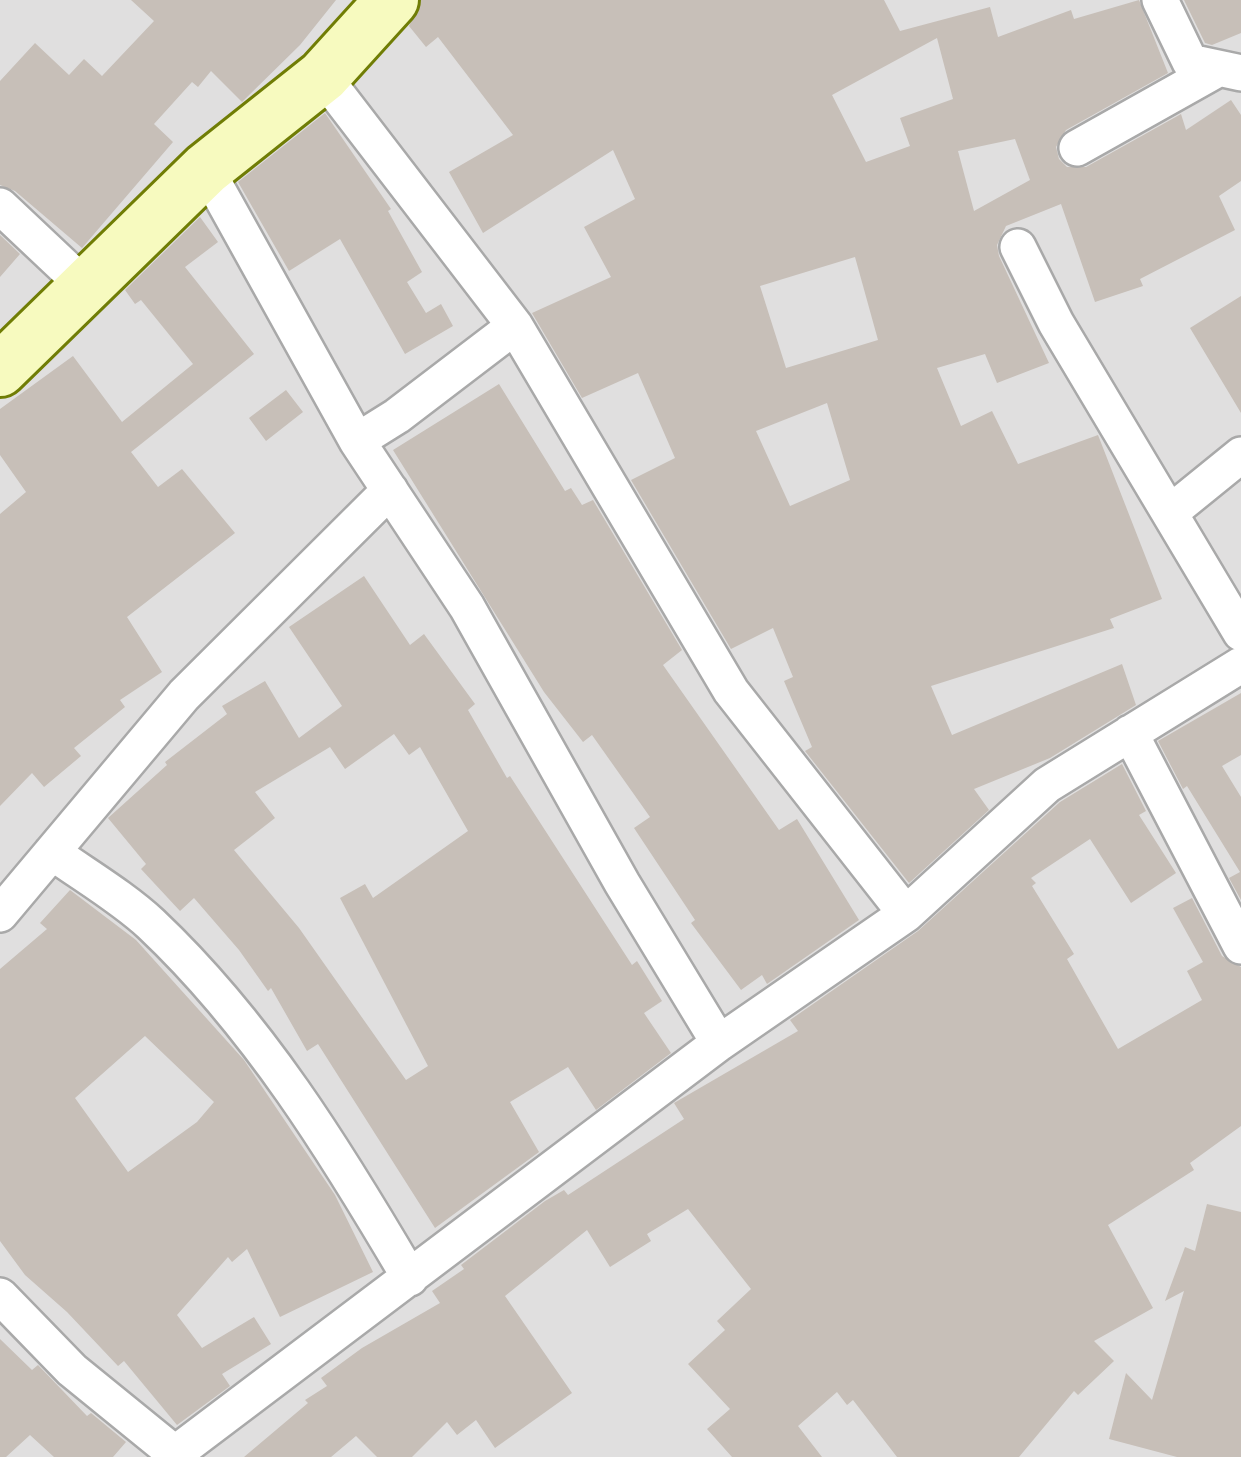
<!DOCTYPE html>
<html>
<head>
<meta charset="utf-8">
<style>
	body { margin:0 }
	canvas { display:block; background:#f2efe9 }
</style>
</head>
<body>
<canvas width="1241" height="1457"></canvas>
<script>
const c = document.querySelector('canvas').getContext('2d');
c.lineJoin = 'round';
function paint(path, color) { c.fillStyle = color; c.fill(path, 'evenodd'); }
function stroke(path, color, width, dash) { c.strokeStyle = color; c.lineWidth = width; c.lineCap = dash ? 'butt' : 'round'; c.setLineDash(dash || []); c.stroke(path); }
paint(new Path2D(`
	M 0,0 L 1241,0 L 1241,1457 L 0,1457 Z`), '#e0dfdf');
paint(new Path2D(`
	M 131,0 L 336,0 L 300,45 L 242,102 L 211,71 L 198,87 L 192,82 L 154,124 L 173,142 L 82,248 L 15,191 L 0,185 L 0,81 L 35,43 L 69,75 L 84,59 L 102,76 L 154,21 Z
	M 421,0 L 884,0 L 900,31 L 990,7 L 998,37 L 1071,10 L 1074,19 L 1139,0 L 1168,73 L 1066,130 L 1056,147 L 1059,159 L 1067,167 L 1086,167 L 1181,114 L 1186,130 L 1231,100 L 1241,115 L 1241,181 L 1219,196 L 1235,230 L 1140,279 L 1143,286 L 1095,302 L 1061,204 L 1006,226 L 997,245 L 999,256 L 1049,363 L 997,383 L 985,354 L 937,368 L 961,426 L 992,411 L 1018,464 L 1098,435 L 1162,599 L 1110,619 L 1114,628 L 931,686 L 952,735 L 1122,664 L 1136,705 L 1050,758 L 974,789 L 989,810 L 909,883 L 805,751 L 812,747 L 784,681 L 793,677 L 773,628 L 731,649 L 631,480 L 675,458 L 638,373 L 582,398 L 532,313 L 611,277 L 584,227 L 635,199 L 613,150 L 483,233 L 449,172 L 513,135 L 438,37 L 426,47 L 409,26 ZM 937,38 L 953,99 L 900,118 L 910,146 L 866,162 L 832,95 ZM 1015,139 L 1030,180 L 974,211 L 958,151 ZM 855,257 L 878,340 L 786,368 L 760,286 ZM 827,403 L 850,480 L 790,506 L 756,431 Z
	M 1184,0 L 1241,0 L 1241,33 L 1212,45 L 1205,43 Z
	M 325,113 L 391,209 L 388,211 L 422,272 L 407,282 L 426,313 L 441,304 L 453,326 L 405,354 L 340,239 L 289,271 L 238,182 Z
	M 200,217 L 218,242 L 185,267 L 254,354 L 131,452 L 158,487 L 182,469 L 235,533 L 127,617 L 162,672 L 120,700 L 125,707 L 74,748 L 81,756 L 44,787 L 32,773 L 0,806 L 0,514 L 26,492 L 0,455 L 0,409 L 73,356 L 122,422 L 193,364 L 141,300 L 135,304 L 125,290 Z
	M 0,235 L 20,254 L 0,277 Z
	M 1241,296 L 1241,413 L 1190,328 Z
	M 499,384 L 565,491 L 571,488 L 582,505 L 593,500 L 682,650 L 663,665 L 779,830 L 797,819 L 859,920 L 767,984 L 762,975 L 741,990 L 691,923 L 695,920 L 634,828 L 650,817 L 592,735 L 583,742 L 544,692 L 393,450 Z
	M 286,390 L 303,412 L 266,441 L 249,418 Z
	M 364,576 L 410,645 L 424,634 L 475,704 L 468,710 L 507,778 L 510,776 L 632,965 L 637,961 L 662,1001 L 644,1013 L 671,1053 L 596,1110 L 568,1067 L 510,1102 L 539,1152 L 435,1228 L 318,1044 L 307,1051 L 271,988 L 268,991 L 239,950 L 194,898 L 180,911 L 141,869 L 146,864 L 108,818 L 167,765 L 165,762 L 227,714 L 222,706 L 265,681 L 299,738 L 342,706 L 289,627 ZM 394,734 L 409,755 L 420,747 L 468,831 L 373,898 L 365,884 L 340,898 L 428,1066 L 406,1080 L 299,928 L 234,850 L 275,818 L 255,792 L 330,747 L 345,769 Z
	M 1241,693 L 1241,755 L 1222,766 L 1241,797 L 1241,900 L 1229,878 L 1240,872 L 1187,786 L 1183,789 L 1158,741 Z
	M 1122,764 L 1146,811 L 1139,815 L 1176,873 L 1131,903 L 1090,839 L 1031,878 L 1036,883 L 1032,886 L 1074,954 L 1067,959 L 1118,1049 L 1202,1000 L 1187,971 L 1203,962 L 1173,908 L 1192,898 L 1222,956 L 1241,967 L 1241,1126 L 1190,1163 L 1194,1170 L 1108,1225 L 1153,1308 L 1094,1341 L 1114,1361 L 1078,1395 L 1074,1391 L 1019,1457 L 897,1457 L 853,1400 L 847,1405 L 837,1392 L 798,1426 L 822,1457 L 732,1457 L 707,1429 L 730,1409 L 688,1364 L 725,1330 L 717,1321 L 751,1289 L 688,1209 L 647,1234 L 651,1241 L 610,1267 L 587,1230 L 505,1296 L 572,1393 L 495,1448 L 476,1420 L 457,1435 L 447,1422 L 412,1457 L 377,1457 L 356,1436 L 331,1457 L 244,1457 L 308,1403 L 305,1400 L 327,1386 L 321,1378 L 362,1348 L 440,1303 L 432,1291 L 464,1269 L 461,1265 L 545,1201 L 564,1190 L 568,1195 L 684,1119 L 674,1103 L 798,1031 L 790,1020 L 918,931 L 1060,802 Z
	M 70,890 L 136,940 L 244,1060 L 335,1195 L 373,1272 L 280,1317 L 247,1249 L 232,1262 L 228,1257 L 177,1315 L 202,1348 L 254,1317 L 271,1344 L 222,1374 L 230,1386 L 177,1425 L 124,1361 L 118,1366 L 67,1312 L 25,1275 L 0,1241 L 0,969 L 47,929 L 40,923 ZM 145,1036 L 214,1102 L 197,1122 L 128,1172 L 75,1098 Z
	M 1207,1204 L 1241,1212 L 1241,1457 L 1177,1457 L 1109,1439 L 1126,1373 L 1152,1400 L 1184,1291 L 1165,1301 L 1185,1247 L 1195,1251 Z
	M 0,1339 L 32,1370 L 38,1365 L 87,1416 L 91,1413 L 126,1442 L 113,1457 L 54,1457 L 30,1435 L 6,1457 L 0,1457 Z`), '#c7bfb8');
const street = new Path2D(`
	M 1160,0 L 1190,62 L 1241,73
	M 323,76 L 515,326 L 731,691 L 906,914
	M 1077,148 L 1216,70
	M 206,169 L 357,441 L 467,607 L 622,883 L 719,1043
	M 0,206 L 87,288
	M 1018,247 L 1056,323 L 1241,633
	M 357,441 L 397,416 L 515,326
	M 1172,511 L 1241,455
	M 1130,733 L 1241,946
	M 52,852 C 84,875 122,897 151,924 C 258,1025 336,1152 410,1278
	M 0,914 L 184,695 L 390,490
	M 0,1296 L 72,1370 L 179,1457
	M 176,1453 L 719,1043 L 906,914 L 1047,785 L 1241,665`);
const secondary = new Path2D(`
	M 0,370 L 206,169 L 323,76 L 392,0`);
stroke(street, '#a9a9a9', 40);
stroke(secondary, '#707d05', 58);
stroke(street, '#fff', 35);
stroke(secondary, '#f7fabf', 52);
</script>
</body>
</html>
